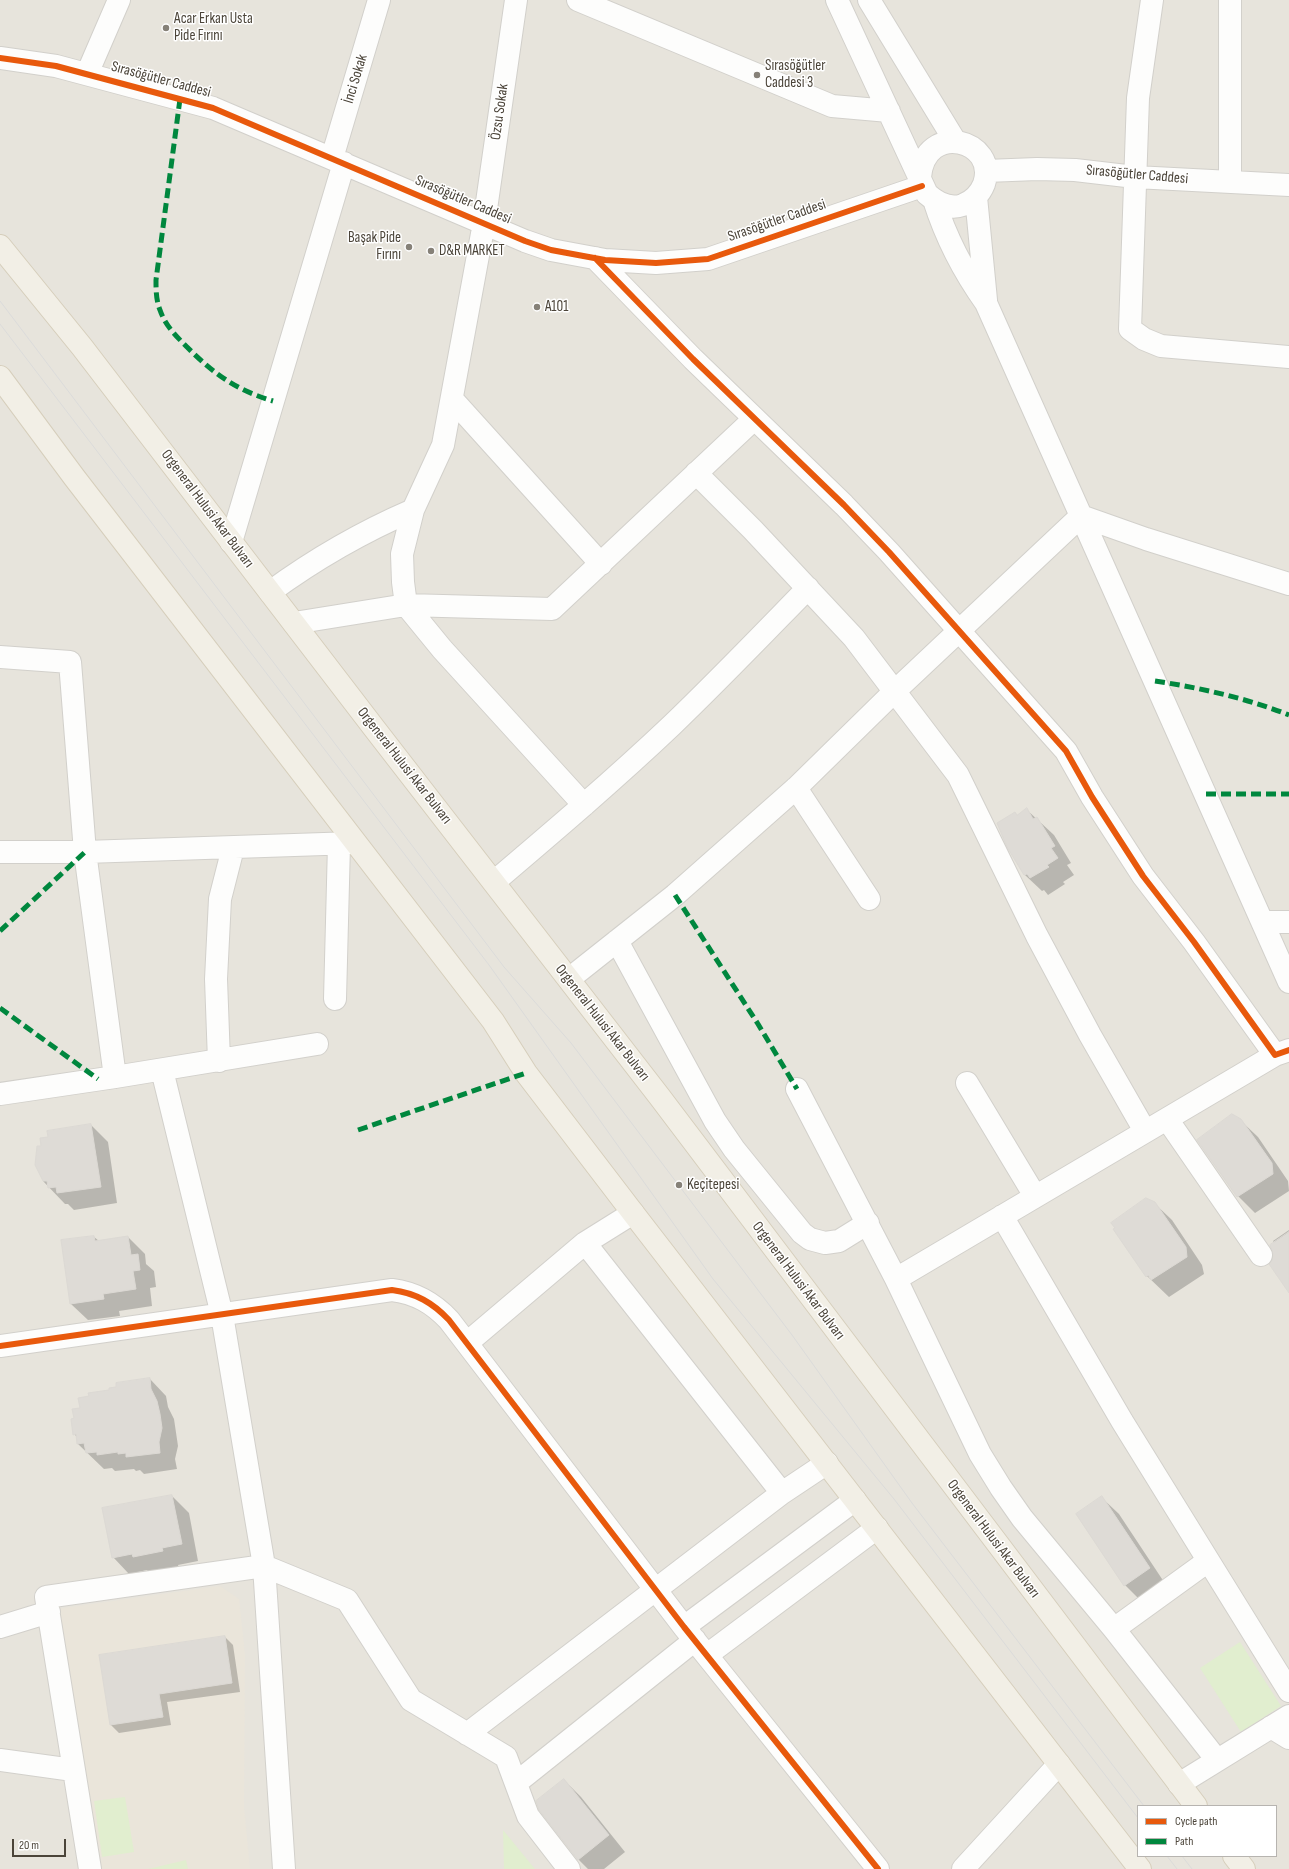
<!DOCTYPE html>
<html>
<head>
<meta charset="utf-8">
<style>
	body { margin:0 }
	#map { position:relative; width:1289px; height:1869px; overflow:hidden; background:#f4f2ee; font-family:"Sofia Sans Condensed",sans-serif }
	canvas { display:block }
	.legend { position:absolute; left:1137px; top:1805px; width:140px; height:52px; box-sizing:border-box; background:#fff; border:1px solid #b7b4b0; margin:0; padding:5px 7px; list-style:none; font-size:12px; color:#4b4439 }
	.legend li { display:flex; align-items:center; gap:8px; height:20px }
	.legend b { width:20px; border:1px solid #b7b4b0 }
	.scale { position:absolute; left:12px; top:1839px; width:54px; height:18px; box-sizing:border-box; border:2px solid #4b4439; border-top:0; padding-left:5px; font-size:12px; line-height:14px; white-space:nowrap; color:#4b4439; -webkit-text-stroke:3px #fff; paint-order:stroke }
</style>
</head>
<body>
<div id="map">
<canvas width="1289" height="1869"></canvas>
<ul class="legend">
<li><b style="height:5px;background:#e8590c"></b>Cycle path</li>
<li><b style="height:5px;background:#00873e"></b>Path</li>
</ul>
<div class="scale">20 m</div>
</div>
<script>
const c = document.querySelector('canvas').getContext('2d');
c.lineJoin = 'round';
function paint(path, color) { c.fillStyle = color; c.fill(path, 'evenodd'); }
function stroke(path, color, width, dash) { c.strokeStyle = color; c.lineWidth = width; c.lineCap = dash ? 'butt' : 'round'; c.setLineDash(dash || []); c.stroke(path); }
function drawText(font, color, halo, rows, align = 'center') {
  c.font = font + ' "Sofia Sans Condensed",sans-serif'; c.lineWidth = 3; c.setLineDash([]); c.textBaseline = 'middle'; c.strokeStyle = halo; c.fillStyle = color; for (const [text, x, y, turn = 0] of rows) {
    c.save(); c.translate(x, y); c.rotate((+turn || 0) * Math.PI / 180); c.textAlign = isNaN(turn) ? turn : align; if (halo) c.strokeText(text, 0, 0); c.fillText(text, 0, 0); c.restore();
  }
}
paint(new Path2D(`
	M 0,0 L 1289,0 L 1289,1869 L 0,1869 ZM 1138,1806 L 1276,1806 L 1276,1856 L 1138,1856 Z`), '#e7e4dc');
paint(new Path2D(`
	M 220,1586 L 239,1599 L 245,1655 L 244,1807 L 250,1869 L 95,1869 L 57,1609 Z`), '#eae5da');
paint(new Path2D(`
	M 1240,1642 L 1281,1706 L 1241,1732 L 1200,1668 Z
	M 125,1797 L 134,1852 L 102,1857 L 94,1801 Z
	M 503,1830 L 535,1869 L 504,1869 Z
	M 186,1860 L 188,1869 L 148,1869 Z`), '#e1eecf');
paint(new Path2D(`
	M 1027,810 L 1054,835 L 1071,863 L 1067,865 L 1074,875 L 1063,882 L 1065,884 L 1048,895 L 1044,890 L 1042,891 L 1025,875 L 1017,816 Z
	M 1240,1120 L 1258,1137 L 1288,1181 L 1289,1191 L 1255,1213 L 1238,1196 Z
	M 91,1125 L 108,1142 L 117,1203 L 74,1210 L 68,1204 L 65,1204 L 43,1181 L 42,1146 Z
	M 1154,1203 L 1172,1220 L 1202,1265 L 1204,1274 L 1169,1297 L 1147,1276 L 1116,1228 Z
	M 1289,1230 L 1289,1290 L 1273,1260 L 1274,1243 L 1273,1241 Z
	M 94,1237 L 99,1241 L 128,1237 L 145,1254 L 146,1264 L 154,1271 L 156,1287 L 150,1288 L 152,1306 L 119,1311 L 120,1316 L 88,1320 L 71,1304 Z
	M 150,1379 L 166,1396 L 168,1407 L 174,1419 L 178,1446 L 175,1459 L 177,1469 L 144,1474 L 140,1470 L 136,1471 L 134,1469 L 115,1471 L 112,1468 L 104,1469 L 78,1444 L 78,1438 L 74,1434 L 75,1419 L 81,1409 L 111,1391 Z
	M 172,1496 L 189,1513 L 198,1561 L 178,1565 L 179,1568 L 150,1574 L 147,1570 L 129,1574 L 113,1557 Z
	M 1102,1498 L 1119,1514 L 1166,1585 L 1142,1602 L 1125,1585 Z
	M 225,1637 L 233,1645 L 240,1692 L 167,1702 L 171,1725 L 119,1733 L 110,1724 Z
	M 564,1780 L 581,1797 L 625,1852 L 604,1869 L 588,1869 L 579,1860 L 540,1809 Z`), '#0003');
const building = new Path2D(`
	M 1027,808 L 1033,819 L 1037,817 L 1055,846 L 1051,848 L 1058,858 L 1047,865 L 1049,867 L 1030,878 L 1027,874 L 1024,875 L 1007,847 L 997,823 L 1015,812 L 1017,815 Z
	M 1232,1114 L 1241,1119 L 1272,1163 L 1273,1174 L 1237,1197 L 1197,1140 Z
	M 91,1124 L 101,1187 L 57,1193 L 56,1187 L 48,1188 L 47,1181 L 43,1181 L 35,1165 L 37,1146 L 41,1146 L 40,1138 L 48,1137 L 47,1131 Z
	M 1146,1198 L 1155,1202 L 1186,1247 L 1187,1257 L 1151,1280 L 1148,1275 L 1146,1277 L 1113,1229 L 1115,1228 L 1111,1223 Z
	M 1289,1232 L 1289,1293 L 1269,1264 L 1272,1260 L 1273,1254 L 1270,1245 Z
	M 94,1236 L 95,1241 L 128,1236 L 131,1255 L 138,1254 L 140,1270 L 133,1271 L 136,1289 L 103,1294 L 104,1299 L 70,1304 L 61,1240 Z
	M 150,1378 L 151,1389 L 157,1401 L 160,1414 L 162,1428 L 159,1442 L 160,1453 L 126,1457 L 126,1453 L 118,1454 L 118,1452 L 97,1455 L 97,1452 L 86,1453 L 84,1443 L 77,1444 L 76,1434 L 73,1435 L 71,1419 L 74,1418 L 72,1409 L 80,1408 L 78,1398 L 89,1396 L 88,1393 L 109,1390 L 109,1388 L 116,1387 L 116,1383 Z
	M 172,1495 L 182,1544 L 162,1548 L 163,1551 L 133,1557 L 132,1554 L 112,1558 L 102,1508 Z
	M 1102,1496 L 1150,1568 L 1124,1586 L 1076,1514 Z
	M 225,1636 L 232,1683 L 159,1694 L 163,1717 L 110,1725 L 99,1655 Z
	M 564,1779 L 609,1835 L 578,1860 L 539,1810 L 536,1801 Z`);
paint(building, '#dedbd6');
stroke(building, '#dcd9d4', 1);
const minor = new Path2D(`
	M 516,0 L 484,223 L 443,445 L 413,510 L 402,554 L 403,582 L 406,605 L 442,649 L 584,805
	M 578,0 L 832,106 L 889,111
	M 837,0 L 927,194 C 937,203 949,210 963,205 C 973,201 980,194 984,184 C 999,140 925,120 920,177
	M 869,0 L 955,141
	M 1152,0 L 1138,98 L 1130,329 L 1144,339 L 1161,346 L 1289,357
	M 1230,0 L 1230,182
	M 0,58 L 56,66 L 213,108 L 525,241 L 551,250 L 605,260 L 656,263 L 708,259 L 922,186
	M 87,74 L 119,0
	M 332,158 L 379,0
	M 986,171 L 1037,169 L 1075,170 L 1135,177 L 1289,185
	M 976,197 L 986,300
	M 934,200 C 946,238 963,271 986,303 L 1289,982
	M 595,258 L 693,359 L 844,505 L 889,552 L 1066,751 L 1092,797 L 1143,876 L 1194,942 L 1275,1055 L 1289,1050
	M 452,399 L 601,564
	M 696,473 L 753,530 L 854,638 L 958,775 L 1037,936 L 1090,1035 L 1145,1131
	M 231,542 L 344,163
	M 270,592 C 315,559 362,532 413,510
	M 294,623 L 406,605 L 552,609 L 754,419
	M 0,657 L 70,662 L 85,852 L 115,1077
	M 796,788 L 869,899
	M 0,852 L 85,852 L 354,843
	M 494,882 C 554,831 614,780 671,726 C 718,681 763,634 808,588
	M 1263,922 L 1289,922
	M 617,941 L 715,1121 L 734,1149 L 802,1233 L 810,1239 L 825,1243 L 839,1241 L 868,1223
	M 569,979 L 675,895 L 796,788 L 895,691 L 1081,516 L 1146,539 L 1289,584
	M 335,999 L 339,844
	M 219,1061 L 216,979 L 220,899 L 233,848
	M 162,1070 L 222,1315 L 264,1566 L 284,1869
	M 967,1083 L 1035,1196
	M 797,1089 L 896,1279 L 980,1454 L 1001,1488 L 1022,1518 L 1114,1629 L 1217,1760
	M 0,1094 L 115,1077 L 317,1044
	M 1167,1119 L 1261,1255
	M 1002,1216 L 1122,1421 L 1289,1691
	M 585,1243 L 782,1493
	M 896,1279 L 1275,1055
	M 467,1343 L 585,1243 L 633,1213
	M 0,1346 L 392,1290 C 416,1293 433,1303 449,1320 L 684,1627 L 878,1869
	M 0,1627 L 49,1612
	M 684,1627 L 855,1500
	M 1114,1629 L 1208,1561
	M 707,1655 L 877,1528
	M 1271,1727 L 1289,1738
	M 467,1734 L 782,1493 L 827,1463
	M 0,1760 L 73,1770
	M 516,1783 L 695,1640
	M 1179,1784 L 1289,1716
	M 90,1869 L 46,1597 L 264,1566 L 347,1600 L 411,1700 L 506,1757 L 528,1816 L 569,1869
	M 963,1869 L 1059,1764`);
const major = new Path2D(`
	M 0,246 L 82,347 L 374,728 L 659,1096 L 1196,1806
	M 0,377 L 74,477 L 493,1021 L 526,1073 L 633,1213 L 1140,1869
	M 1234,1856 L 1244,1869`);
stroke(minor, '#d2d0cb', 24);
stroke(major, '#d6cebb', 24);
stroke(minor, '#fdfdfc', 22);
stroke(major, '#f2efe6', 22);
stroke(new Path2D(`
	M 0,301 L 504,967 L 571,1043 L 792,1335 L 912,1503 L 1144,1806
	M 0,324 L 489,965 L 713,1279 L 894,1499 L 1138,1818
	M 1167,1856 L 1177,1869
	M 1182,1856 L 1192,1869`), '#dbdbda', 1);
stroke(new Path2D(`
	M 180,99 L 156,280 C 156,290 156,300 160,310 C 165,325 176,336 187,347 C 214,374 236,390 273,401
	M 1155,681 C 1201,688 1246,698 1289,715
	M 1206,794 L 1289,794
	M 675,895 L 758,1024 L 797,1089
	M 0,931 L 85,852
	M 0,1008 L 98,1079
	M 358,1130 L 526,1073`), '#00873e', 5, [10, 5]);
stroke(new Path2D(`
	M 0,58 L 56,66 L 213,108 L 525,241 L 551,250 L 605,260 L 656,263 L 708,259 L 922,186
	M 595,258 L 693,359 L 844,505 L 889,552 L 1066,751 L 1092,797 L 1143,876 L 1194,942 L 1275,1055 L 1289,1050
	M 0,1346 L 392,1290 C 416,1293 433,1303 449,1320 L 684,1627 L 878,1869`), '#e8590c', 6);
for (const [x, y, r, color] of [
	[166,28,4,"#868178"],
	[757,75,4,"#868178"],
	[409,247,4,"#868178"],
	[431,251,4,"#868178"],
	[537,307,4,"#868178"],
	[679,1185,4,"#868178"]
]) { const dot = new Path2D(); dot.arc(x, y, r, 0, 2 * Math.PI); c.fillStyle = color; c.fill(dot); stroke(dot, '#fff', 1.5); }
drawText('15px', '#4b4439', '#fff', [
	["Acar Erkan Usta",174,19],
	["Pide Fırını",174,36],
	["Sırasöğütler",765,66],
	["Caddesi 3",765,83],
	["Başak Pide",401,238,"right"],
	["Fırını",401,255,"right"],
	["D&R MARKET",439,251],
	["A101",545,307],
	["Keçitepesi",687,1185]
], 'left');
drawText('15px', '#4b4439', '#fff', [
	["İnci Sokak",356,79,-73],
	["Sırasöğütler Caddesi",161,80,15],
	["Özsu Sokak",500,112,-82],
	["Sırasöğütler Caddesi",1137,175,5],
	["Sırasöğütler Caddesi",463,200,23],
	["Sırasöğütler Caddesi",777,221,-19],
	["Orgeneral Hulusi Akar Bulvarı",207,509,53],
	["Orgeneral Hulusi Akar Bulvarı",404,766,52],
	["Orgeneral Hulusi Akar Bulvarı",602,1023,52],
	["Orgeneral Hulusi Akar Bulvarı",798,1281,53],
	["Orgeneral Hulusi Akar Bulvarı",993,1539,53]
]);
</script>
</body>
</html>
